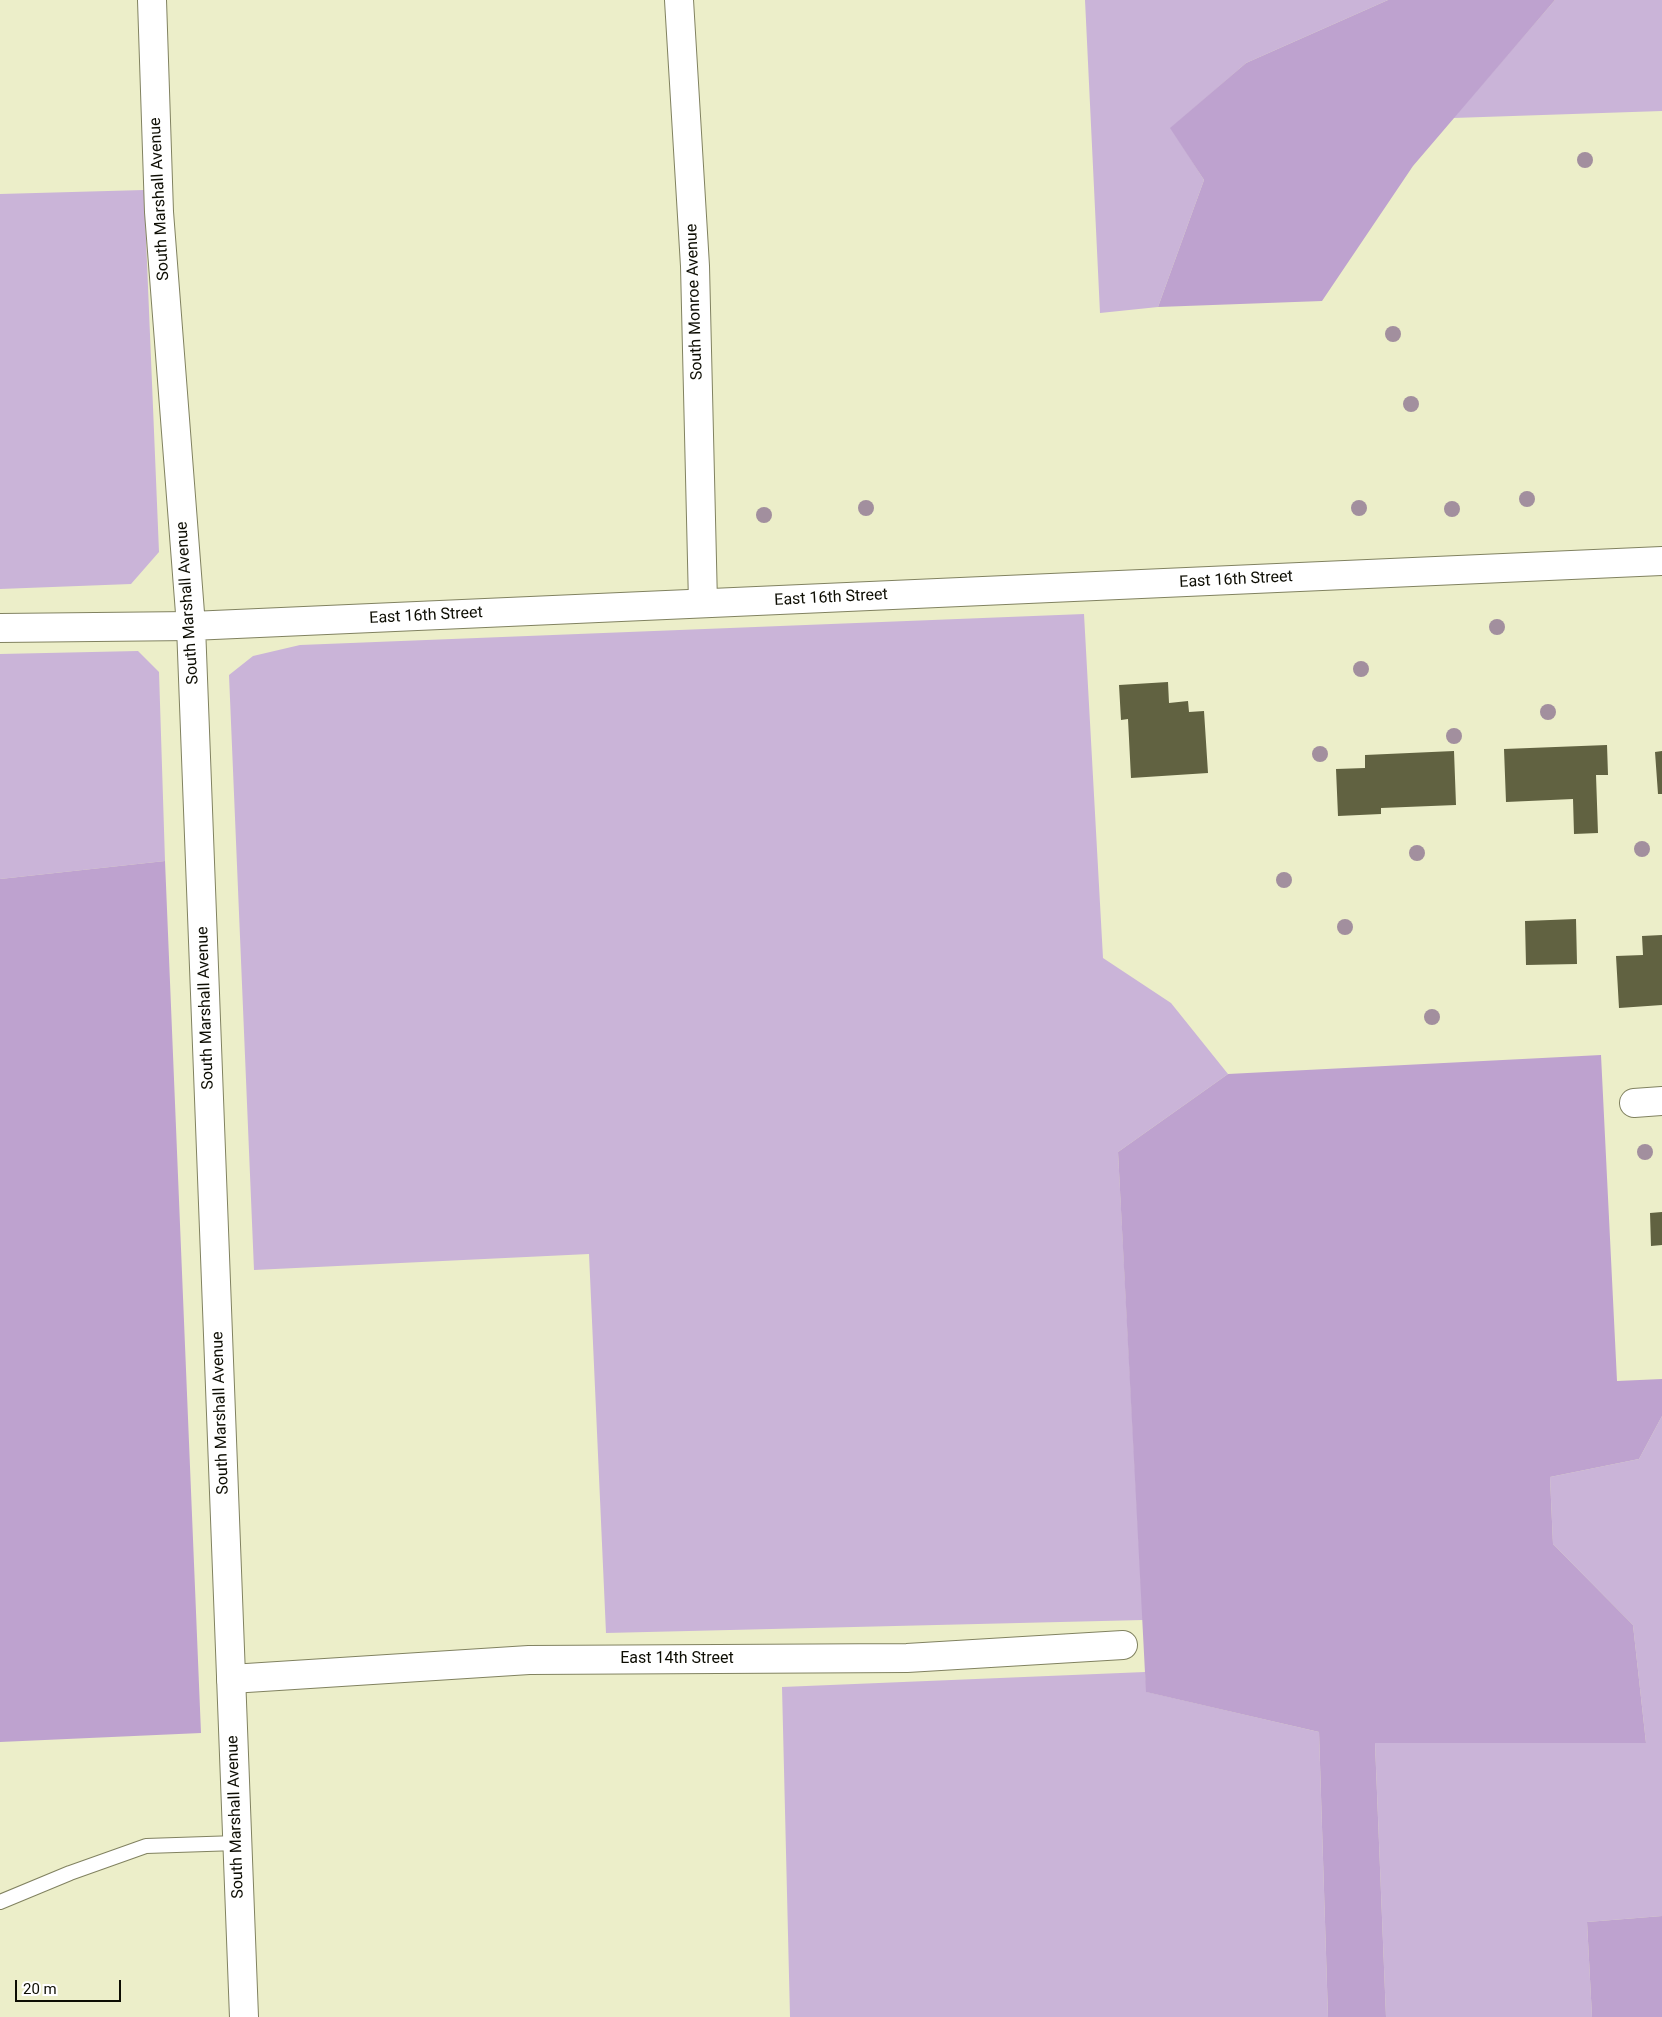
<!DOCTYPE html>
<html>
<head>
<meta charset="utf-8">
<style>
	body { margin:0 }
	#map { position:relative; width:1662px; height:2017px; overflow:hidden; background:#eceec9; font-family:Roboto,sans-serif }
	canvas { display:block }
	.scale { position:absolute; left:15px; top:1980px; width:106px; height:22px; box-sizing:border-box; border:2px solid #0d0d03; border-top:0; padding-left:6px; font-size:15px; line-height:18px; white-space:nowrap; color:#0d0d03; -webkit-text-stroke:4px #fff; paint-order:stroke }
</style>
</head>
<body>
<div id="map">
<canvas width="1662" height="2017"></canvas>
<div class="scale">20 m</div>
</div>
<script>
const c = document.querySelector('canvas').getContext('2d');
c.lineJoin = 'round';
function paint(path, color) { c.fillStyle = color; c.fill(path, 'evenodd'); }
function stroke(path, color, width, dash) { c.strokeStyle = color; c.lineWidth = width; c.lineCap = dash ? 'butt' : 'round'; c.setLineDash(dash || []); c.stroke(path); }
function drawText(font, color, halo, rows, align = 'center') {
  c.font = font + ' Roboto,sans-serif'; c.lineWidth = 4.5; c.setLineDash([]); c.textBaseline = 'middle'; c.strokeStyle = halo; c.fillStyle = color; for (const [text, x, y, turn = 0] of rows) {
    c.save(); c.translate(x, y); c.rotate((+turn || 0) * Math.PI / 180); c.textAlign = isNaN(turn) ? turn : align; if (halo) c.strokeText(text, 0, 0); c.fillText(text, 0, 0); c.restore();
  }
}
paint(new Path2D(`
	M 1085,0 L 1388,0 L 1246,63 L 1171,128 L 1204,180 L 1158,307 L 1100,313 Z
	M 1555,0 L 1662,0 L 1662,111 L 1453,118 Z
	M 144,190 L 159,552 L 131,584 L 0,589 L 0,194 Z
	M 1084,614 L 1103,958 L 1171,1003 L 1228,1074 L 1118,1152 L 1143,1620 L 606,1633 L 589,1254 L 254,1270 L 229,675 L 253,656 L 300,645 Z
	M 138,651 L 159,672 L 165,861 L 0,879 L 0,654 Z
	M 1662,1416 L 1662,1916 L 1587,1922 L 1592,2017 L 1386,2017 L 1375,1743 L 1646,1743 L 1633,1625 L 1553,1544 L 1550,1477 L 1639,1459 Z
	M 1145,1672 L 1147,1692 L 1319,1732 L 1328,2017 L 790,2017 L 782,1687 Z`), '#cab4d8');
paint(new Path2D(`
	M 1388,0 L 1555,0 L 1413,166 L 1322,301 L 1158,307 L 1204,180 L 1170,128 L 1246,63 Z
	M 165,861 L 201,1733 L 0,1742 L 0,879 Z
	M 1601,1055 L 1617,1381 L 1662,1379 L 1662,1416 L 1639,1459 L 1550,1477 L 1553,1544 L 1633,1625 L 1646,1743 L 1375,1743 L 1386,2017 L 1328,2017 L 1319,1732 L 1146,1692 L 1118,1152 L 1228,1074 Z
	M 1662,1916 L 1662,2017 L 1592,2017 L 1587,1922 Z`), '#bea2cf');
paint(new Path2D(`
	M 1168,682 L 1169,703 L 1188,701 L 1189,712 L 1204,711 L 1208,773 L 1131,778 L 1128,719 L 1121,720 L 1119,685 Z
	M 1607,745 L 1608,775 L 1596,775 L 1598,833 L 1574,834 L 1573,799 L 1506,802 L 1504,749 Z
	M 1454,751 L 1456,805 L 1381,808 L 1381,814 L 1338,816 L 1336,769 L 1365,768 L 1365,755 Z
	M 1662,751 L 1662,794 L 1658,794 L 1655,752 Z
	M 1576,919 L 1577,964 L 1526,965 L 1525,921 Z
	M 1662,935 L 1662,1005 L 1619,1008 L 1616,956 L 1643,955 L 1642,936 Z
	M 1662,1212 L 1662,1245 L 1651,1246 L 1650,1213 Z`), '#616241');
const lane = new Path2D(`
	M 0,1902 L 70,1873 L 146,1846 L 237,1843`);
const street = new Path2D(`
	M 679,0 L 695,266 L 703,603
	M 0,628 L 191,626
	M 1634,1103 L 1662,1101
	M 231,1679 L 529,1660 L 907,1658 L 1123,1645`);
const secondary = new Path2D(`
	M 152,0 L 159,212 L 191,626 L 244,2017
	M 191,626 L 1662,561`);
stroke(lane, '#818260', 16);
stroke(street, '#818260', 30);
stroke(secondary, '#818260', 30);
stroke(lane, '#fff', 14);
stroke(street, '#fff', 28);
stroke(secondary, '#fff', 28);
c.fillStyle = '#a28f9e';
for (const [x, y] of [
	[1585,160],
	[1393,334],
	[1411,404],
	[1527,499],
	[866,508],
	[1359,508],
	[1452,509],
	[764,515],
	[1497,627],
	[1361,669],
	[1548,712],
	[1454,736],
	[1320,754],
	[1642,849],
	[1417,853],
	[1284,880],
	[1345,927],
	[1432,1017],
	[1645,1152]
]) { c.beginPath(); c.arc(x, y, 8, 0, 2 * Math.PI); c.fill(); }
drawText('16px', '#0d0d03', '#fff', [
	["South Marshall Avenue",160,199,-93],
	["South Monroe Avenue",695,302,-92],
	["East 16th Street",1236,580,-3],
	["East 16th Street",831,598,-3],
	["South Marshall Avenue",188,603,-94],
	["East 16th Street",426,616,-3],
	["South Marshall Avenue",206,1008,-92],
	["South Marshall Avenue",221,1413,-92],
	["East 14th Street",677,1659],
	["South Marshall Avenue",236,1817,-92]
]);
</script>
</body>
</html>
